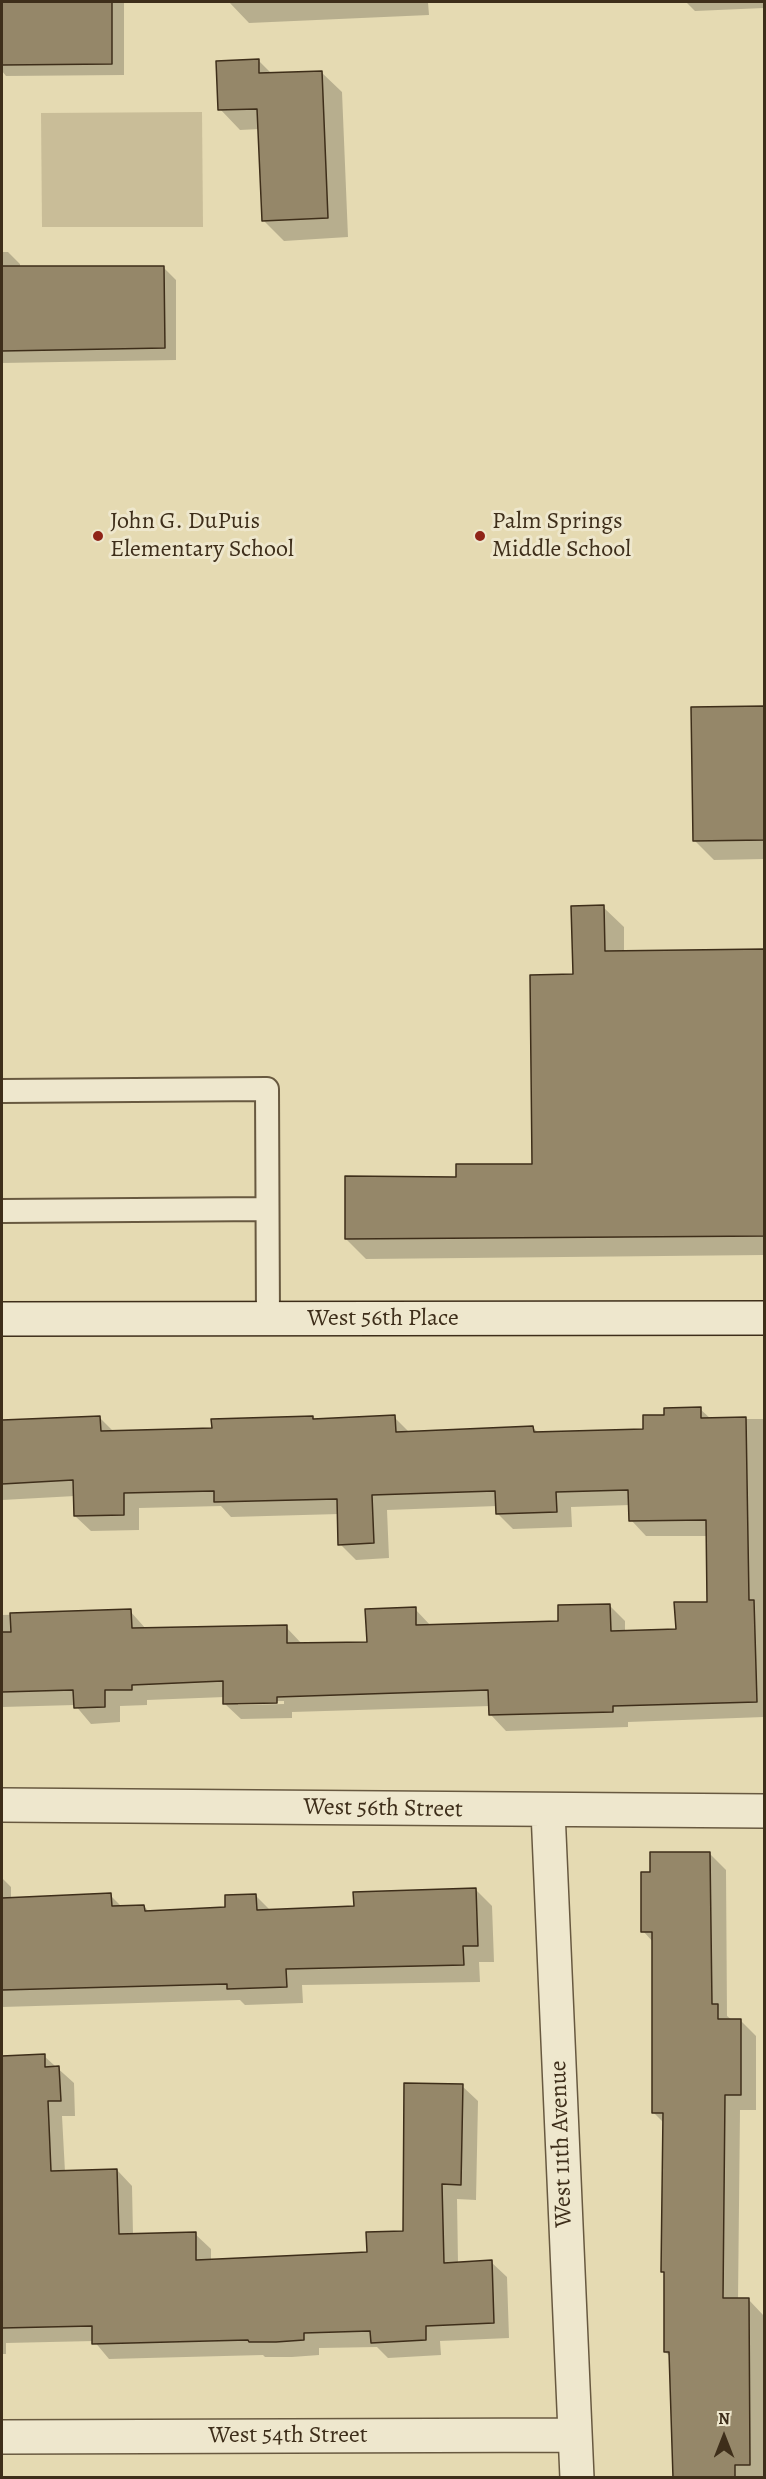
<!DOCTYPE html>
<html>
<head>
<meta charset="utf-8">
<style>
	body { margin:0 }
	#map { position:relative; width:766px; height:2479px; overflow:hidden; background:#e5dab2; font-family:Alegreya,serif }
	canvas { display:block }
	.frame { position:absolute; inset:0; border:3px solid #3e2e1a; pointer-events:none }
	.north { position:absolute; left:694px; top:2407px; width:60px; height:60px; -webkit-text-stroke:4px #eee7cd; paint-order:stroke; rotate:0deg; font-size:16px; font-weight:700; line-height:24px; text-align:center; color:#3e2e1a }
	.north::after { content:''; display:block; margin:auto; width:21px; height:27px; background:#3e2e1a; clip-path:polygon(50% 0,100% 100%,50% 72%,0 100%) }
</style>
</head>
<body>
<div id="map">
<canvas width="766" height="2479"></canvas>
<div class="frame"></div>
<div class="north">N</div>
</div>
<script>
const c = document.querySelector('canvas').getContext('2d');
c.lineJoin = 'round';
function paint(path, color) { c.fillStyle = color; c.fill(path, 'evenodd'); }
function stroke(path, color, width, dash) { c.strokeStyle = color; c.lineWidth = width; c.lineCap = dash ? 'butt' : 'round'; c.setLineDash(dash || []); c.stroke(path); }
function drawText(font, color, halo, rows, align = 'center') {
  c.font = font + ' Alegreya,serif'; c.lineWidth = 6; c.setLineDash([]); c.textBaseline = 'middle'; c.strokeStyle = halo; c.fillStyle = color; for (const [text, x, y, turn = 0] of rows) {
    c.save(); c.translate(x, y); c.rotate((+turn || 0) * Math.PI / 180); c.textAlign = isNaN(turn) ? turn : align; if (halo) c.strokeText(text, 0, 0); c.fillText(text, 0, 0); c.restore();
  }
}
paint(new Path2D(`
	M 202,112 L 203,227 L 42,227 L 41,113 Z`), '#c9bd98');
paint(new Path2D(`
	M 2,2 L 124,2 L 124,75 L 6,76 L 2,71 Z
	M 229,2 L 428,2 L 429,15 L 249,23 Z
	M 686,2 L 764,2 L 764,8 L 695,11 Z
	M 258,60 L 272,74 L 321,72 L 342,92 L 348,237 L 284,241 L 264,221 L 260,129 L 240,130 L 220,109 Z
	M 2,252 L 8,252 L 20,264 L 20,268 L 164,268 L 176,280 L 176,360 L 2,363 Z
	M 764,707 L 764,859 L 714,860 L 694,840 Z
	M 603,907 L 624,927 L 624,952 L 764,951 L 764,1255 L 366,1259 L 346,1239 L 458,1178 L 533,1165 L 575,976 Z
	M 700,1409 L 711,1419 L 764,1419 L 764,1717 L 628,1722 L 628,1727 L 506,1731 L 491,1715 L 490,1706 L 292,1712 L 292,1718 L 241,1719 L 225,1704 L 225,1697 L 147,1700 L 147,1705 L 120,1706 L 120,1722 L 91,1724 L 75,1705 L 2,1707 L 2,1615 L 130,1611 L 146,1629 L 286,1627 L 302,1644 L 368,1643 L 415,1609 L 431,1626 L 560,1622 L 609,1605 L 625,1621 L 625,1632 L 677,1631 L 709,1603 L 708,1536 L 646,1536 L 631,1520 L 630,1505 L 571,1507 L 572,1527 L 513,1529 L 497,1513 L 497,1506 L 387,1510 L 389,1558 L 356,1560 L 340,1544 L 339,1514 L 231,1517 L 221,1506 L 139,1508 L 139,1530 L 91,1531 L 75,1516 L 75,1496 L 2,1500 L 2,1422 L 100,1418 L 115,1433 L 213,1430 L 312,1418 L 315,1421 L 394,1417 L 410,1433 L 533,1428 L 539,1433 L 645,1430 L 666,1416 ZM 284,1701 L 284,1704 L 238,1705 L 238,1702 Z
	M 710,1854 L 726,1870 L 727,2016 L 732,2020 L 740,2020 L 756,2036 L 756,2110 L 740,2110 L 738,2300 L 748,2299 L 764,2316 L 764,2478 L 674,2478 L 671,2357 L 665,2352 L 665,2274 L 663,2272 L 664,2123 L 654,2113 L 654,1943 L 643,1931 L 651,1874 Z
	M 2,1878 L 11,1887 L 11,1899 L 110,1895 L 122,1907 L 144,1906 L 149,1912 L 227,1909 L 255,1895 L 271,1911 L 355,1908 L 475,1889 L 492,1906 L 494,1962 L 479,1962 L 480,1982 L 302,1985 L 303,2003 L 245,2005 L 240,2000 L 2,2007 Z
	M 44,2056 L 74,2083 L 75,2116 L 62,2116 L 65,2172 L 117,2170 L 132,2186 L 133,2235 L 195,2234 L 211,2249 L 211,2261 L 368,2254 L 404,2232 L 462,2086 L 478,2101 L 476,2200 L 457,2199 L 458,2263 L 491,2262 L 507,2277 L 509,2338 L 440,2341 L 441,2355 L 388,2358 L 377,2347 L 319,2348 L 319,2355 L 292,2357 L 265,2357 L 263,2355 L 109,2359 L 94,2341 L 6,2343 L 6,2354 L 2,2354 L 2,2058 Z`), '#0003');
const building = new Path2D(`
	M 2,2 L 112,2 L 112,64 L 2,65 Z
	M 259,59 L 259,73 L 322,71 L 328,218 L 262,221 L 257,109 L 218,110 L 216,61 Z
	M 2,266 L 164,266 L 165,348 L 2,351 Z
	M 765,706 L 765,840 L 693,841 L 691,707 Z
	M 604,905 L 605,951 L 765,949 L 765,1236 L 345,1239 L 345,1176 L 456,1177 L 456,1164 L 532,1164 L 530,975 L 573,974 L 571,906 Z
	M 701,1407 L 701,1418 L 746,1417 L 749,1600 L 754,1600 L 757,1702 L 613,1706 L 613,1712 L 489,1715 L 488,1690 L 277,1697 L 277,1703 L 223,1704 L 223,1681 L 132,1685 L 132,1690 L 105,1690 L 105,1707 L 74,1708 L 73,1690 L 2,1692 L 2,1632 L 11,1632 L 10,1613 L 131,1609 L 132,1628 L 287,1625 L 287,1643 L 367,1642 L 365,1609 L 416,1607 L 416,1625 L 558,1621 L 558,1605 L 610,1604 L 611,1631 L 676,1629 L 674,1602 L 707,1602 L 706,1520 L 629,1521 L 628,1490 L 556,1492 L 557,1512 L 496,1514 L 495,1491 L 372,1495 L 374,1543 L 338,1545 L 337,1499 L 214,1502 L 214,1491 L 124,1493 L 124,1515 L 74,1516 L 73,1480 L 2,1484 L 2,1420 L 100,1416 L 101,1431 L 212,1428 L 211,1419 L 313,1416 L 313,1419 L 395,1415 L 396,1432 L 533,1426 L 534,1432 L 643,1429 L 643,1415 L 664,1415 L 664,1408 Z
	M 650,1852 L 710,1852 L 712,2004 L 718,2004 L 718,2019 L 741,2019 L 741,2095 L 725,2095 L 723,2298 L 749,2298 L 750,2465 L 735,2465 L 735,2478 L 673,2478 L 669,2352 L 664,2352 L 664,2272 L 661,2272 L 663,2113 L 652,2113 L 652,1932 L 641,1932 L 641,1872 L 650,1872 Z
	M 476,1888 L 478,1946 L 463,1946 L 464,1965 L 286,1969 L 287,1987 L 227,1989 L 227,1984 L 2,1990 L 2,1898 L 111,1893 L 112,1906 L 144,1905 L 145,1911 L 225,1907 L 225,1895 L 256,1894 L 257,1910 L 354,1906 L 353,1892 Z
	M 45,2054 L 45,2067 L 59,2066 L 61,2101 L 48,2101 L 51,2171 L 117,2169 L 119,2234 L 196,2232 L 196,2260 L 367,2252 L 366,2232 L 403,2231 L 404,2083 L 463,2084 L 461,2185 L 442,2184 L 444,2263 L 492,2260 L 494,2323 L 426,2326 L 426,2340 L 371,2343 L 370,2331 L 304,2333 L 304,2340 L 276,2342 L 249,2342 L 248,2340 L 92,2344 L 92,2326 L 2,2328 L 2,2056 Z`);
paint(building, '#958769');
stroke(building, '#3e2e1a', 1.5);
const lane = new Path2D(`
	M 2,1091 L 267,1089 L 268,1319
	M 2,1211 L 267,1209`);
const street = new Path2D(`
	M 2,1805 L 764,1811
	M 548,1811 L 577,2478
	M 2,2437 L 575,2435`);
const secondary = new Path2D(`
	M 2,1319 L 764,1318`);
stroke(lane, '#685940', 26);
stroke(street, '#685940', 36);
stroke(secondary, '#3e2e1a', 36);
stroke(lane, '#eee7cd', 22);
stroke(street, '#eee7cd', 33);
stroke(secondary, '#eee7cd', 33);
for (const [x, y, r, color] of [
	[98,536,6,"#8f2418"],
	[480,536,6,"#8f2418"]
]) { const dot = new Path2D(); dot.arc(x, y, r, 0, 2 * Math.PI); c.fillStyle = color; c.fill(dot); stroke(dot, '#eee7cd', 2); }
drawText('24px', '#3e2e1a', '#eee7cd', [
	["John G. DuPuis",110,522],
	["Elementary School",110,550],
	["Palm Springs",492,522],
	["Middle School",492,550]
], 'left');
drawText('24px', '#3e2e1a', '#eee7cd', [
	["West 56th Place",383,1319],
	["West 56th Street",383,1809,1],
	["West 11th Avenue",562,2144,-92],
	["West 54th Street",288,2436]
]);
</script>
</body>
</html>
